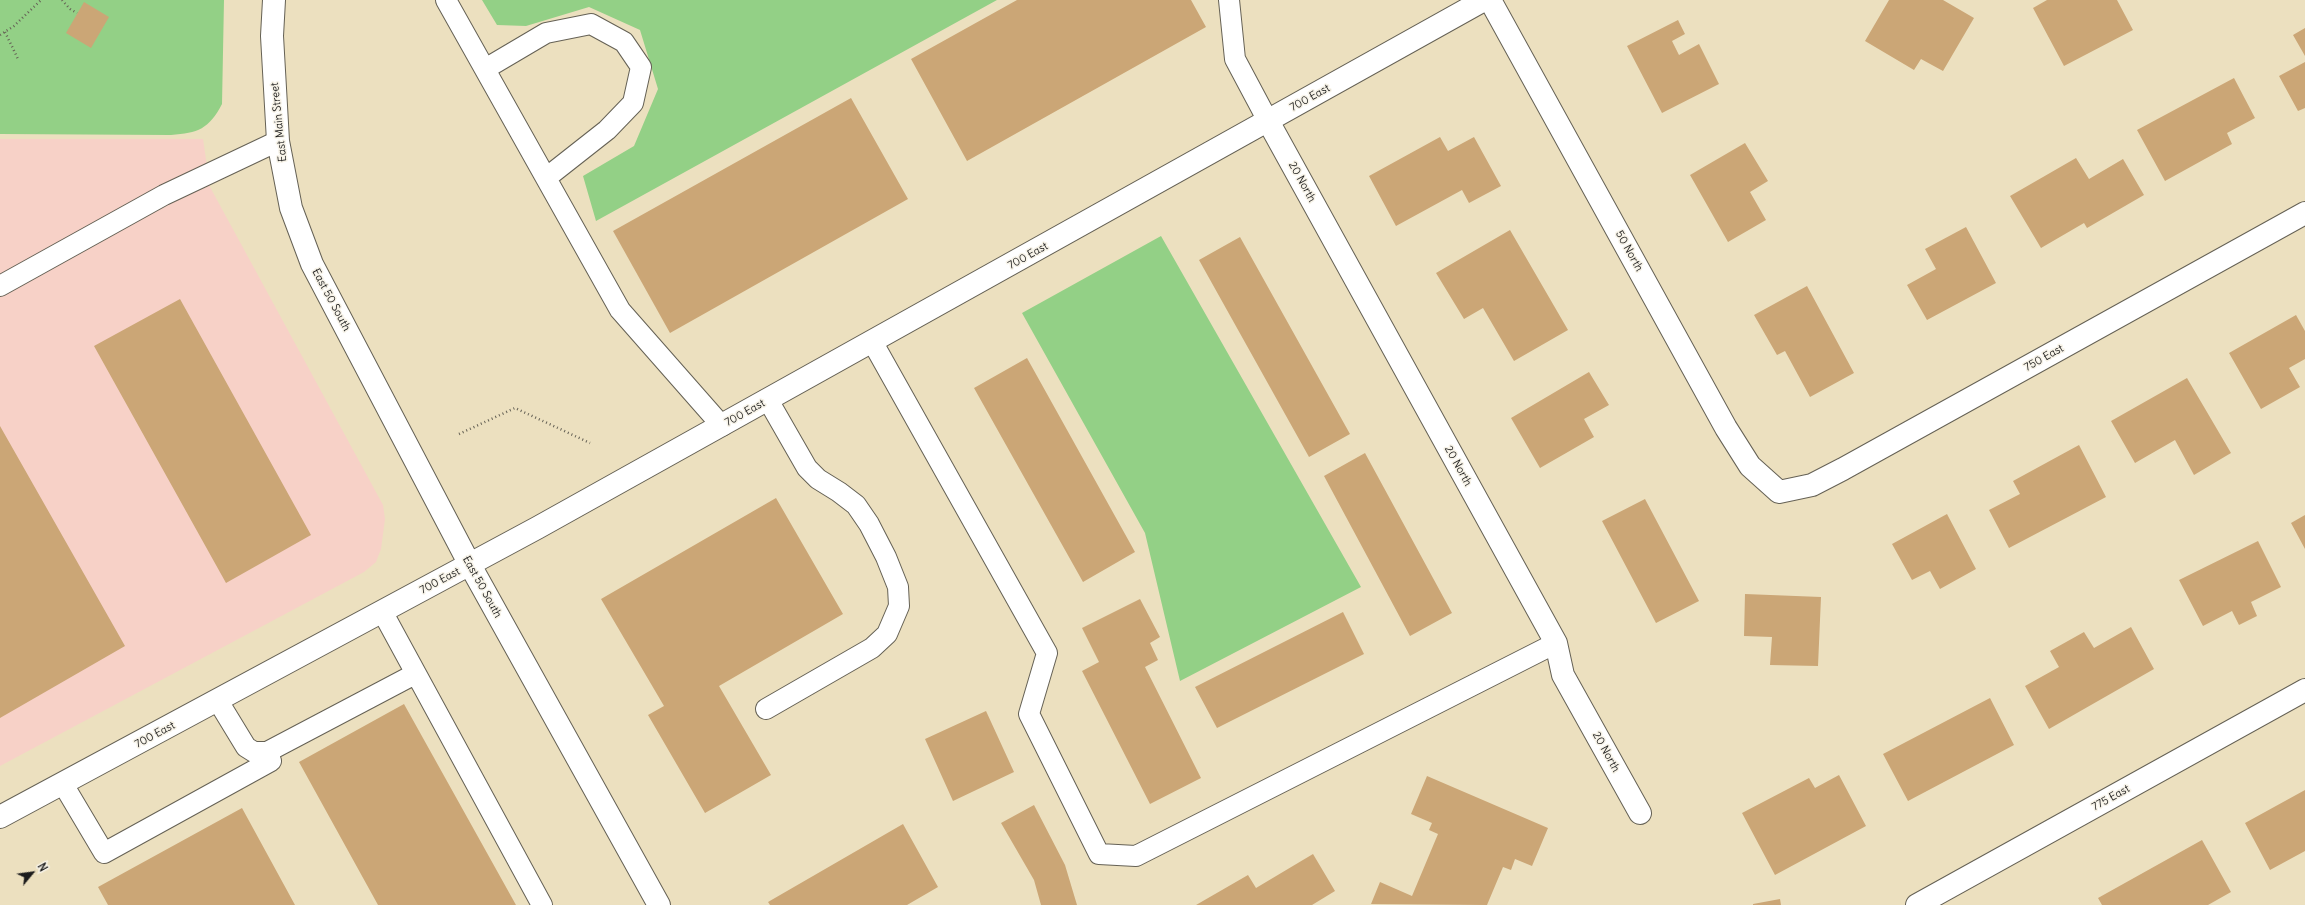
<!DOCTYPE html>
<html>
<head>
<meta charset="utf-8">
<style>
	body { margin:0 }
	#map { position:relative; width:2305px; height:905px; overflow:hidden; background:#ece0bf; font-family:Delius,sans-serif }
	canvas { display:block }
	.north { position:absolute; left:12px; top:853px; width:40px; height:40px; -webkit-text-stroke:3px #f7f3e8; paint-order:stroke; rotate:61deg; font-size:11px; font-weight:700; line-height:16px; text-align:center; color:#1c1c1c }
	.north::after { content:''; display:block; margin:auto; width:14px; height:18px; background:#1c1c1c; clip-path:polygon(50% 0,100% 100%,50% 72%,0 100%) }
</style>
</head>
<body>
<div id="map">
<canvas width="2305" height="905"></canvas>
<div class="north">N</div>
</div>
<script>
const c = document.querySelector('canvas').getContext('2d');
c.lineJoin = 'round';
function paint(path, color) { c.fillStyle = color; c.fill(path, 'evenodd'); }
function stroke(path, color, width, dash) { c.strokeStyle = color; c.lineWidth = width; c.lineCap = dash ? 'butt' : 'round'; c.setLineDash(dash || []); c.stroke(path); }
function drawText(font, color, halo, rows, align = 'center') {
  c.font = font + ' Delius,sans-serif'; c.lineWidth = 3; c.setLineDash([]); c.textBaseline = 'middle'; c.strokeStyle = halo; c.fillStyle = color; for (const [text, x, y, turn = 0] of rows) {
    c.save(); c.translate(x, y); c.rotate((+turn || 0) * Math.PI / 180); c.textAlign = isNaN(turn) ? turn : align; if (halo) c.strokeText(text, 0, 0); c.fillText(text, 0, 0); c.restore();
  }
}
paint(new Path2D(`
	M 0,139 L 203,139 L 210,187 L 383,505 L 385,519 L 381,549 L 376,562 L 364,572 L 0,766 Z`), '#f7d1c7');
paint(new Path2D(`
	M 0,0 L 224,0 L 222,104 C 209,129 198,133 171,135 L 0,134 Z
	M 482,0 L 997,0 L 596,221 L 583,176 L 634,146 L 658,89 L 640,30 L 589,7 L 526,26 L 497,25 Z
	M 1161,236 L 1361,587 L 1180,681 L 1145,533 L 1022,313 Z`), '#93d086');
paint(new Path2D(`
	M 1017,0 L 1191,0 L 1206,27 L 967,161 L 911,59 Z
	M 1889,0 L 1943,0 L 1974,18 L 1943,71 L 1921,59 L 1914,70 L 1865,41 Z
	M 2047,0 L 2117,0 L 2133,30 L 2064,66 L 2033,8 Z
	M 84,2 L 109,17 L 91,48 L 66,33 Z
	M 1678,20 L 1685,34 L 1672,41 L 1679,55 L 1699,44 L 1719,84 L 1662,113 L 1627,46 Z
	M 2305,28 L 2305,56 L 2293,35 Z
	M 2305,62 L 2305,108 L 2298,111 L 2279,76 Z
	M 2234,78 L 2255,118 L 2227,133 L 2232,144 L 2165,181 L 2137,130 Z
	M 851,98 L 908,199 L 670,333 L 613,231 Z
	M 1440,137 L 1448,151 L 1474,137 L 1501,186 L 1469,203 L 1462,190 L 1396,226 L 1369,176 Z
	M 1745,143 L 1768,181 L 1750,192 L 1766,220 L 1728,242 L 1690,175 Z
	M 2076,158 L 2089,179 L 2123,159 L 2144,195 L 2087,228 L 2084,223 L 2041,248 L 2010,196 Z
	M 1966,227 L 1996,283 L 1927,320 L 1907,285 L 1936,269 L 1925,249 Z
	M 1510,230 L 1568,330 L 1514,361 L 1483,308 L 1464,319 L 1436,273 Z
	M 1240,237 L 1350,434 L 1309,457 L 1199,260 Z
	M 1807,286 L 1854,373 L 1810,397 L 1785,351 L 1777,355 L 1754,315 Z
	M 180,299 L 311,535 L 226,583 L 94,346 Z
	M 2296,315 L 2305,331 L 2305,359 L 2289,368 L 2300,387 L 2261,409 L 2229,353 Z
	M 1027,358 L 1135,552 L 1083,582 L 974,388 Z
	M 1589,372 L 1609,405 L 1584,419 L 1594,437 L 1540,468 L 1511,418 Z
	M 2187,378 L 2231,453 L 2194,475 L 2175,440 L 2135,463 L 2111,421 Z
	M 0,426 L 125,646 L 0,718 Z
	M 2079,445 L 2106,497 L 2009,548 L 1989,510 L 2020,494 L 2013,481 Z
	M 1365,453 L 1452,613 L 1410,636 L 1324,476 Z
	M 776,498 L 843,614 L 719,686 L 771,775 L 705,813 L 648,715 L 664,706 L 601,599 Z
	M 1645,499 L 1699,601 L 1656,623 L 1602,521 Z
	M 1947,514 L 1976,569 L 1940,589 L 1930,571 L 1912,580 L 1892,544 Z
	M 2305,515 L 2305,549 L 2291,523 Z
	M 2258,541 L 2281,587 L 2251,602 L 2257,616 L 2239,625 L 2232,611 L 2203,626 L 2179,580 Z
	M 1745,594 L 1821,597 L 1818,666 L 1770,665 L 1772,637 L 1744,636 Z
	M 1140,599 L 1160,637 L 1150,643 L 1158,660 L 1145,667 L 1201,778 L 1150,804 L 1082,671 L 1099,662 L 1082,628 Z
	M 1343,612 L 1364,654 L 1217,728 L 1195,687 Z
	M 2131,627 L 2154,669 L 2049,729 L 2025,686 L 2059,667 L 2050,651 L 2084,632 L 2094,648 Z
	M 1990,698 L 2014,745 L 1908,801 L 1883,754 Z
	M 404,704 L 516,905 L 378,905 L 299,762 Z
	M 986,711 L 1014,772 L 953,801 L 925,739 Z
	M 1839,775 L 1866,826 L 1775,875 L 1742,813 L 1809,778 L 1815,788 Z
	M 1427,776 L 1548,828 L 1532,866 L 1515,859 L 1511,870 L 1503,867 L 1487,905 L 1371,904 L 1380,882 L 1412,896 L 1438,834 L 1429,830 L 1432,823 L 1411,814 Z
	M 2305,790 L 2305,851 L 2270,870 L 2245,823 Z
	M 1034,805 L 1065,865 L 1077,905 L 1041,905 L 1034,880 L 1001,823 Z
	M 242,808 L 295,905 L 108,905 L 98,887 Z
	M 903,824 L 938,887 L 907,905 L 770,905 L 768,902 Z
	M 2202,840 L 2231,892 L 2208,905 L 2102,905 L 2098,898 Z
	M 1313,854 L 1335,891 L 1312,905 L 1196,905 L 1248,875 L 1256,888 Z
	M 1780,899 L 1781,905 L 1753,905 L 1753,904 Z`), '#cba676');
const lane = new Path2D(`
	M 446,0 L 620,310 L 722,426
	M 1229,0 L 1235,59 L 1268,121
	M 485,69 L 546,33 L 591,24 L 624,42 L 641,67 L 633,103 L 607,130 L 546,178
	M 0,286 L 164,195 L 278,141
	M 873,343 L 1047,653 L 1029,714 L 1099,854 L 1136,856 L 1556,643
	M 383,613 L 542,905
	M 218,701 L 246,747 L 254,752 L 267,752
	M 766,709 L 872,648 L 887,634 L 899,606 L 898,587 L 886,557 L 869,524 L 856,505 L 839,492 L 818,479 L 807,468 L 768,400
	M 63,784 L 104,853 L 271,761 L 267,752 L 415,674`);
const street = new Path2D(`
	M 1490,0 L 1726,428 L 1750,466 L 1779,492 L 1812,485 L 1843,469 L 2305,213
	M 1268,121 L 1556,643 L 1563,675 L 1640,813
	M 1917,905 L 2305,690`);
const secondary = new Path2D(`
	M 274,0 L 272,36 L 278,141 L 291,208 L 312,264 L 470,565 L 659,905
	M 0,817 L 537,528 L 1484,0`);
stroke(lane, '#656155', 22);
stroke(street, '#656155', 24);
stroke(secondary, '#656155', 24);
stroke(new Path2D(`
	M 62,0 L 70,9 L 77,13
	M 5,32 L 18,59
	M 0,35 L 14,26 L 41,0
	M 459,434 L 515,408 L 590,443`), '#656155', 2.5, [1, 3]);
stroke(lane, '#fff', 20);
stroke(street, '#fff', 22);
stroke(secondary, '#fff', 22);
drawText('11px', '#1c1c1c', '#f7f3e8', [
	["700 East",1310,98,-29],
	["East Main Street",279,122,-96],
	["20 North",1302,182,61],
	["50 North",1629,251,61],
	["700 East",1028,256,-29],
	["East 50 South",331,300,62],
	["750 East",2044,358,-29],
	["700 East",745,413,-29],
	["20 North",1458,466,61],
	["700 East",440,581,-28],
	["East 50 South",482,587,61],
	["700 East",155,735,-28],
	["20 North",1606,752,61],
	["775 East",2111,798,-29]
]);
</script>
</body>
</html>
